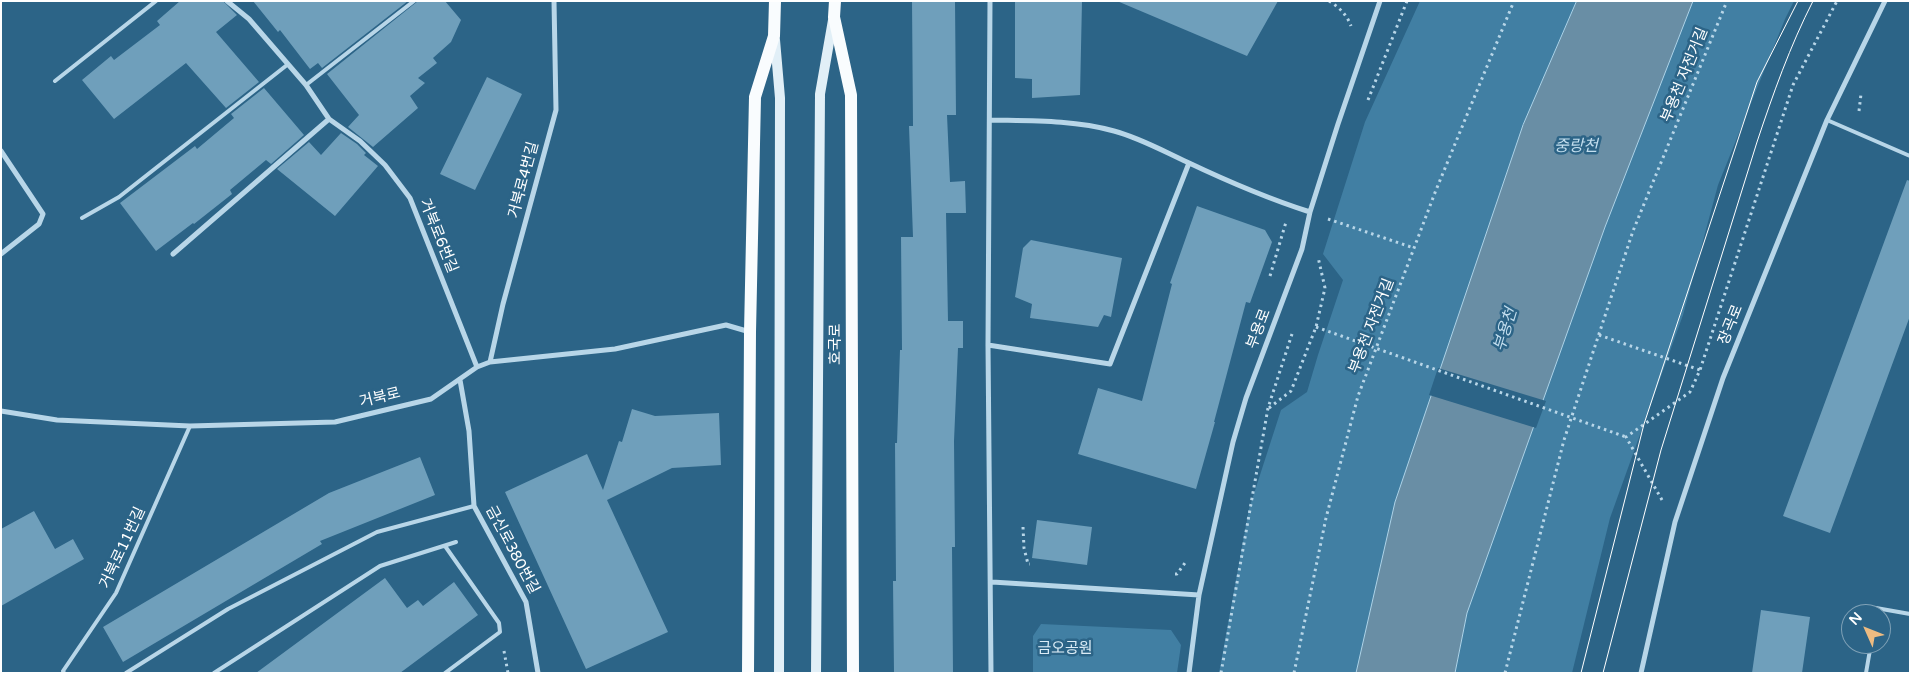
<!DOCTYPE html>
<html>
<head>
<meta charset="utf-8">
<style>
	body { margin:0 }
	#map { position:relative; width:1911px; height:674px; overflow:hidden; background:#2c6487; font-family:"Varela Round",sans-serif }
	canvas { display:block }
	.frame { position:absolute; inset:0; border:2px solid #fff; pointer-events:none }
	.north { position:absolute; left:1841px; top:604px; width:50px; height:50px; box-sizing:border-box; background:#2c6487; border:1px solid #80a2b7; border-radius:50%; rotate:314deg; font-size:14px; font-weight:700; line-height:20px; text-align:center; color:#fff }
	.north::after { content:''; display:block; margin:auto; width:18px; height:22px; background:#edbb81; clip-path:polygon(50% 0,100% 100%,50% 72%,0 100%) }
</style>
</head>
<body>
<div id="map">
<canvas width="1911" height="674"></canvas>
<div class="frame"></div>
<div class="north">N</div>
</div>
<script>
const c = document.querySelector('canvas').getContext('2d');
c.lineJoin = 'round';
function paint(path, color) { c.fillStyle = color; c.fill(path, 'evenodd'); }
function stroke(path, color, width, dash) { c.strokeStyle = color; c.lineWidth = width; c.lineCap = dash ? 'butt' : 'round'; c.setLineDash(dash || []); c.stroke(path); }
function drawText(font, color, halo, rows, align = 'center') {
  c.font = font + ' "Varela Round","Noto Sans KR",sans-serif'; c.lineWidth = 5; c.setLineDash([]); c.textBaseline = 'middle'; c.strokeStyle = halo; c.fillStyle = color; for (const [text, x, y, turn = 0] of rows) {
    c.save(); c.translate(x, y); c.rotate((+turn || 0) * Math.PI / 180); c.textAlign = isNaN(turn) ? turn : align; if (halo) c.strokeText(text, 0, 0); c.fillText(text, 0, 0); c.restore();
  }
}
paint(new Path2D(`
	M 1420,1 L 1794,1 L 1785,19 L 1718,185 L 1683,315 L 1610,518 L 1572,673 L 1219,673 L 1249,509 L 1281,410 L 1307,392 L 1318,355 L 1343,280 L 1323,254 L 1365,122 Z
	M 1041,624 L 1171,630 L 1181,645 L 1177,673 L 1033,673 L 1033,636 Z`), '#417fa3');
const water = new Path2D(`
	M 1577,1 L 1693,1 L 1605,227 L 1467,613 L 1455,673 L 1356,673 L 1395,502 L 1523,125 Z`);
paint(water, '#698ea5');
stroke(water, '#add3e8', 1);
paint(new Path2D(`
	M 1438,368 L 1546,401 L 1536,428 L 1429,395 Z`), '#2c6487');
paint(new Path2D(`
	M 180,1 L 223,1 L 237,15 L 216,32 L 259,82 L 226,108 L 186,63 L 114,119 L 82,80 L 111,56 L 114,60 L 160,25 L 157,21 Z
	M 253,1 L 408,1 L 322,68 L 318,63 L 310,69 L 280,30 L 278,32 Z
	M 418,1 L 445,1 L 461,20 L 451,42 L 433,58 L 437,63 L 418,78 L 425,83 L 410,96 L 418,108 L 373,147 L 348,127 L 359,115 L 327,74 Z
	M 912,1 L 955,1 L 956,115 L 947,115 L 950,182 L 965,181 L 966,213 L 946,213 L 948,321 L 963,321 L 963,348 L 958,348 L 954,441 L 955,547 L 952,547 L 953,673 L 894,673 L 893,581 L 896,581 L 895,443 L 897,443 L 900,350 L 902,350 L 901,237 L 913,237 L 909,126 L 913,126 Z
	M 1015,1 L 1082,1 L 1080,95 L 1032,98 L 1032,79 L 1015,78 Z
	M 1117,1 L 1278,1 L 1247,56 Z
	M 487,77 L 522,94 L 475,190 L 440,174 Z
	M 264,88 L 304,135 L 271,164 L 266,160 L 230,190 L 232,194 L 194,224 L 193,223 L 156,251 L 120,203 L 195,146 L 197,149 L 234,118 L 231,114 Z
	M 341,133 L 357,144 L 366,153 L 364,155 L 378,166 L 335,216 L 277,169 L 309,142 L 321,155 Z
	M 1907,180 L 1910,181 L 1910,316 L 1830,533 L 1783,516 Z
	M 1197,206 L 1265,230 L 1272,242 L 1250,303 L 1246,302 L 1214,422 L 1215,422 L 1196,489 L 1078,454 L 1098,388 L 1142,401 L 1172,284 L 1170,283 Z
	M 1031,240 L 1122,258 L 1111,317 L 1104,315 L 1098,327 L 1030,318 L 1032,304 L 1015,297 L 1023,248 Z
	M 632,409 L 655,416 L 719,413 L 721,465 L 672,468 L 607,500 L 668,632 L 586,669 L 505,492 L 587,454 L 603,490 L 619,441 L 622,442 Z
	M 420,457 L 435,495 L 320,541 L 322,544 L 123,662 L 103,627 L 329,493 Z
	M 34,511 L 55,549 L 73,539 L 84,559 L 1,606 L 1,529 Z
	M 1037,520 L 1092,527 L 1087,565 L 1032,558 Z
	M 385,578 L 407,608 L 418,600 L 423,606 L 454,582 L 478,615 L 400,673 L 256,673 Z
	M 1761,610 L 1810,617 L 1802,673 L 1752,673 Z`), '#6f9fbb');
stroke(new Path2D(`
	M 1329,1 C 1339,7 1347,15 1351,26
	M 1368,100 L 1407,1
	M 1859,111 L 1861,94
	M 1328,219 L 1414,248
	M 1270,276 L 1286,222
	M 1599,335 L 1700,370
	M 1269,408 L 1291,391 L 1316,327 L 1325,288 L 1318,257
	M 1662,500 L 1626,437 L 1690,392 L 1700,370 L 1793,85 L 1837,1
	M 1023,527 L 1024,548 L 1028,564 L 1030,564
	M 1175,574 L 1177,574 L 1187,560
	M 504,651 L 508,673
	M 1221,673 L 1268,408 L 1292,334
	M 1294,673 L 1326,518 L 1358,396 L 1436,190 L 1514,1
	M 1505,673 L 1564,440 L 1633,231 L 1727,1`), '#b8d6e8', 3, [2.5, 4]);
stroke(new Path2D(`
	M 55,81 L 156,1
	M 306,85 L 414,1
	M 1827,120 L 1910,156
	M 82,218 L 119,197 L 287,65
	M 1875,614 L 1876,608 L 1910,614
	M 64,673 L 63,671 L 116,593 L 190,426
	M 126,673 L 228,609 L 377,532 L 474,506
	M 214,673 L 380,566 L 456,542
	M 445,673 L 500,632 L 499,623 L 445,546
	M 1866,673 L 1871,644`), '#b8d6e8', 4);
stroke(new Path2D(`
	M 227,1 L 249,19 L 306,85 L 329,119 L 360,141 L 385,165 L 410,198 L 477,367
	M 990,1 L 988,345 L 991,673
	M 990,120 C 1032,121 1073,120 1114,131 C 1140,138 1163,151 1187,162 C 1227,181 1269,199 1310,212
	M 1,151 L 43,214 L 39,224 L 1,254
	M 173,254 L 329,119
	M 988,345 L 1110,364 L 1189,163
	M 490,362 L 503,304 L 556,110 L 554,1
	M 460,380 L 469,431 L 474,506 L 526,602 L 538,673
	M 1,411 L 57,420 L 190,426 L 335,422 L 431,399 L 477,367 L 490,362 L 615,349 L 726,325 L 750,332
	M 992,582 L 1199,595
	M 1189,673 L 1199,595 L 1233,442 L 1246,398 L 1302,249 L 1310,212 L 1338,124 L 1380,1
	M 1641,673 L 1675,522 L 1723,378 L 1827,120 L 1885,1`), '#b8d6e8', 5);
stroke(new Path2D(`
	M 775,40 L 780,98 L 779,673
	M 816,673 L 820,94 L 833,20`), '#e1eff7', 10);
stroke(new Path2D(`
	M 835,1 L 834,17 L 851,95 L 853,673
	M 748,673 L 750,332 L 755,97 L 774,36 L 775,1`), '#f9fcfe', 12);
stroke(new Path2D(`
	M 1581,673 L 1644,424 L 1757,82 L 1798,1
	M 1603,673 L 1661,450 L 1757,142 C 1773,94 1790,46 1813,1`), '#fff', 1);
stroke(new Path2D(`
	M 1316,327 L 1626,437`), '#b8d6e8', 3, [2.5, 4]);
drawText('15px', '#fff', '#2c6487', [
	["부용천 자전거길",1685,75,-68],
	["거북로4번길",524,180,-75],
	["거북로6번길",438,236,68],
	["장곡로",1731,325,-68],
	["부용천 자전거길",1372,326,-69],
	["부용로",1259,329,-69],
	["호국로",836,344,-90],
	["거북로",380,398,-14],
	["거북로11번길",123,548,-65],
	["금신로380번길",512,550,62]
]);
drawText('15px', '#dbecf6', '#2c6487', [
	["금오공원",1065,649]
]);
drawText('italic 16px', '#c4dfef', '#2c6487', [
	["중랑천",1576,147],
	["부용천",1506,330,-73]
]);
</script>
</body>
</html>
